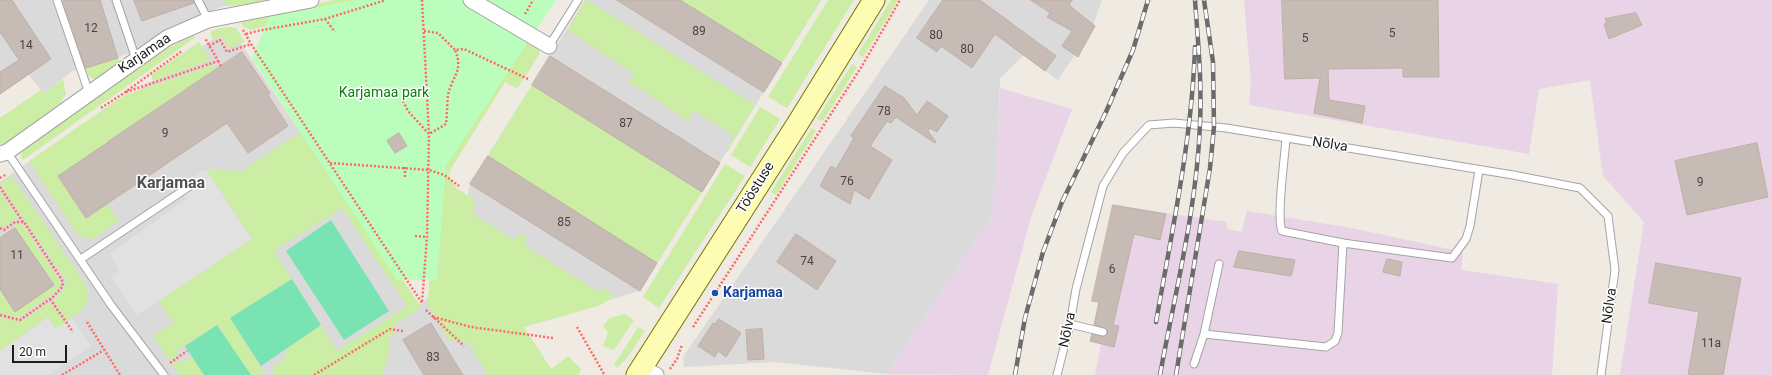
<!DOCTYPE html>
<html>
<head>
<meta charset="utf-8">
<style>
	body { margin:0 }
	#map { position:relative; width:1772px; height:375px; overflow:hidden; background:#efeae2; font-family:Roboto,sans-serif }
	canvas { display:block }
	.scale { position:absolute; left:12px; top:345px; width:55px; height:18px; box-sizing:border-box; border:2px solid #1d1d1d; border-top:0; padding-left:5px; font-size:12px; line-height:14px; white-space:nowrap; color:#1d1d1d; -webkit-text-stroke:3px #fff; paint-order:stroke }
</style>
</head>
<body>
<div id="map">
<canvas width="1772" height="375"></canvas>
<div class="scale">20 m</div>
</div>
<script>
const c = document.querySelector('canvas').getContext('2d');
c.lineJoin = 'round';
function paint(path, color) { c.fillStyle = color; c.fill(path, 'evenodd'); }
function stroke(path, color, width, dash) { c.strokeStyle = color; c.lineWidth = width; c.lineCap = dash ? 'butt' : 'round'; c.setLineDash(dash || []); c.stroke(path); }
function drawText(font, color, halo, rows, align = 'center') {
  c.font = font + ' Roboto,sans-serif'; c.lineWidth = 3; c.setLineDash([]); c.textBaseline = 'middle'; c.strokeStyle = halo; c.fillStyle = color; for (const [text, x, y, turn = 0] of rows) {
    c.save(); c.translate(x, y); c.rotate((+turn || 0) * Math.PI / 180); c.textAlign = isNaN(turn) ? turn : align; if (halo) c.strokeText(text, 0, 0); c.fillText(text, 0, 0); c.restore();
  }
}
paint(new Path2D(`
	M 0,0 L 266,0 L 224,6 L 189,20 L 137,49 L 118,58 L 72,71 L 44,94 L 29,75 L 0,94 Z
	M 585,0 L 821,0 L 640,291 L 509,329 L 540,375 L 0,375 L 0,182 L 123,96 L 136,92 L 230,27 L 417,308 L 452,275 L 470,184 Z
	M 929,0 L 1102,0 L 1091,31 L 1058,80 L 1024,55 L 1000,78 L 997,173 L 991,217 L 887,374 L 775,362 L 684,367 L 683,357 Z`), '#dbdada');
paint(new Path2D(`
	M 1244,0 L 1772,0 L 1772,375 L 1620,375 L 1644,222 L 1603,176 L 1590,80 L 1539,89 L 1529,154 L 1249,105 L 1251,83 Z
	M 1000,88 L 1072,109 L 1032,214 L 988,375 L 887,374 L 991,217 L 997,173 Z
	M 1113,205 L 1227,222 L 1227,229 L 1242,232 L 1247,211 L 1351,228 L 1463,252 L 1461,270 L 1558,284 L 1552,375 L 1095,375 L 1101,344 L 1090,341 L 1096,314 L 1102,315 L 1105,304 L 1092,301 Z`), '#e9d3e6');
paint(new Path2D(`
	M 223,0 L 264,0 L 261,3 L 229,6 Z
	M 335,0 L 379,0 L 324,16 L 262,27 L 251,30 L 244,27 L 240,20 L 256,15 Z
	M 455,0 L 537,47 L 540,53 L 517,89 L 505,82 L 448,174 L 456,188 L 475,200 L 474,215 L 513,239 L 523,234 L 526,237 L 525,246 L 599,292 L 605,288 L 614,297 L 598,306 L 524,327 L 551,369 L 568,356 L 581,369 L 578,375 L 488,375 L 469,343 L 449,340 L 428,305 L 435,148 Z
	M 680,0 L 821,0 L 782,63 Z
	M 828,0 L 854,0 L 787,108 L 768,97 Z
	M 891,0 L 898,0 L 863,57 L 858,54 Z
	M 584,2 L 590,2 L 755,105 L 728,151 L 726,150 L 735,136 L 694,111 L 688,121 L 635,85 L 632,86 L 628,84 L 634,74 L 568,30 Z
	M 230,27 L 236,28 L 245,42 L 229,48 L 222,36 L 213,40 L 210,32 L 219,28 Z
	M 190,36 L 194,36 L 196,37 L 23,160 L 21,155 L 24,148 L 152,57 Z
	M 199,42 L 211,60 L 153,81 L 151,75 Z
	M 118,58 L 120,62 L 98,80 C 90,79 88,76 85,68 Z
	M 214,64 L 217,69 L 58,176 L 85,218 L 107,204 L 119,221 L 92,239 L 82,237 L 78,235 L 29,161 L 123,96 Z
	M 852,64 L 857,67 L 823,121 L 817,119 Z
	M 63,79 L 66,94 L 60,103 L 9,142 L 0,145 L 0,118 L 41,90 L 44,94 Z
	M 532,85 L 702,192 L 657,263 L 488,156 Z
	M 760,107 L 780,119 L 750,167 L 731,155 Z
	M 812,128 L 816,131 L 776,195 L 771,192 Z
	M 304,130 L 421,307 L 393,326 L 396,330 L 389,339 L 389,354 L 382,375 L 276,375 L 272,368 L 287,356 L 285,350 L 321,325 L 337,351 L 407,306 L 342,208 L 274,251 L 292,279 L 230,318 L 265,374 L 251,375 L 217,325 L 177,351 L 179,354 L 170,361 L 153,336 L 173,323 L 159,301 L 252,239 L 206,169 L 241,171 Z
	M 725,164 L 745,176 L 659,308 L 643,297 Z
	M 12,176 L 84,282 C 94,304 85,309 67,321 L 53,300 C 59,294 67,289 65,279 L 0,184 Z
	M 0,192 L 19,219 L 13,221 L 3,228 L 0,226 Z
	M 18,223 L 22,223 L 24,226 L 60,281 L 61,285 L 55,292 L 18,318 L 0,313 L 0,289 L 15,312 L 55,285 L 15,228 L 14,225 Z
	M 48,303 L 51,303 L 65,323 L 56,329 L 48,317 L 0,351 L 0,317 L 20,322 Z
	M 624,314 L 634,320 L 614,350 L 603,346 L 608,333 L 603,326 L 610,318 Z
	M 638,327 L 645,331 L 627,358 L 617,368 L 614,365 Z
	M 192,357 L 204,375 L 180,375 L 172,364 L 179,360 L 181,363 Z`), '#cceda4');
paint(new Path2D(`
	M 356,0 L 556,0 L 446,166 L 437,280 L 397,280 L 252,58 L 269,17 Z`), '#bbfdbc');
paint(new Path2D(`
	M 331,220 L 389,311 L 344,340 L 286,251 Z
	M 292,279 L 321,325 L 261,366 L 230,318 Z
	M 217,325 L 251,375 L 204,375 L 185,346 Z`), '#7ae3b4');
paint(new Path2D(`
	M 206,169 L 252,239 L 137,315 L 112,277 L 119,271 L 111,254 L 123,244 L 186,199 L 179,186 Z
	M 48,317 L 56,329 L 72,318 L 91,346 L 49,375 L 0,375 L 0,351 Z`), '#e1e1e1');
const building = new Path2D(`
	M 0,0 L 12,0 L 51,59 L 0,94 L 0,72 L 19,60 L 0,32 Z
	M 63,0 L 100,0 L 118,58 L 86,68 Z
	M 134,0 L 193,0 L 194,3 L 142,21 Z
	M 617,0 L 680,0 L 782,63 L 764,92 Z
	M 943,0 L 980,0 L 1056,56 L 1045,71 L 995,34 L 972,68 L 941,46 L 937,52 L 917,38 Z
	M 1031,0 L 1072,0 L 1069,5 L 1095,26 L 1078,57 L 1062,46 L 1072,31 L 1047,17 L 1050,13 Z
	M 1282,0 L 1438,0 L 1439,77 L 1403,77 L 1403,68 L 1328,69 L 1329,100 L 1365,106 L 1362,123 L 1314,113 L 1320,78 L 1285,79 Z
	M 1636,13 L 1642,25 L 1609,39 L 1604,24 L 1607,23 L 1605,19 Z
	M 242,52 L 270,93 L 268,95 L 288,126 L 248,153 L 227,123 L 86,218 L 58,176 L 107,143 L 109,145 L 108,142 Z
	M 550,56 L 720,163 L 702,192 L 532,85 Z
	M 885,86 L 904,98 L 917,115 L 927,101 L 948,116 L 937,132 L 930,128 L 928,131 L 936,142 L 935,143 L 896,117 L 891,123 L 887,121 L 870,146 L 892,160 L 869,199 L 854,190 L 850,204 L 820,186 L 831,166 L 836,169 L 854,138 L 851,136 Z
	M 399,133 L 407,146 L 395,153 L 387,141 Z
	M 1757,143 L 1768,197 L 1687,215 L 1675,161 Z
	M 488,156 L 657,263 L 640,291 L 470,184 Z
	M 1113,205 L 1166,214 L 1160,240 L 1134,234 L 1113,325 L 1119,326 L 1114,347 L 1090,341 L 1092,334 L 1104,337 L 1108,333 L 1106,328 L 1094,325 L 1099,302 L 1092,301 Z
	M 15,228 L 54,285 L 15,312 L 0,289 L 0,238 Z
	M 796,234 L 836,261 L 817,290 L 777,262 Z
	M 1239,251 L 1295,260 L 1291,276 L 1234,267 Z
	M 1387,259 L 1402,262 L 1400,276 L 1383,272 Z
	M 1656,263 L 1741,278 L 1723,375 L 1688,375 L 1699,312 L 1649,303 Z
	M 719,319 L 741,333 L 726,357 L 718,351 L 715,357 L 698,346 L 713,323 L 715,324 Z
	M 431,323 L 463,375 L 424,375 L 403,340 Z
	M 762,329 L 764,359 L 748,360 L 746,330 Z`);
paint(building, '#c7bbb5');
stroke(building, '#c1afa4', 1);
const lane = new Path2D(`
	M 57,0 L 89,93
	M 116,0 L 136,59
	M 198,0 L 208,20
	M 549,46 L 578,0
	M 7,152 L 111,305 L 164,375
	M 1343,243 L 1452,258 L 1466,239 L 1470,226 L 1479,170
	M 81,259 L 190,186
	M 1070,324 L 1103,332
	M 1204,334 L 1219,264
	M 1194,364 L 1204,334 L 1326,347 L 1335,341 L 1338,333 L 1343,243 L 1282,231 C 1276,217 1285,157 1286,138
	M 1057,375 L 1070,324 L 1076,289 L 1103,186 L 1123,153 L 1149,125 L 1174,123 L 1226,128 L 1513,175 L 1580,188 L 1608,216 L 1615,270 L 1601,375`);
const street = new Path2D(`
	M 471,0 L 549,46
	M 0,154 L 7,152 L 167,38 L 208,20 L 311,0
	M 642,368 L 656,375`);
const secondary = new Path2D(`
	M 637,375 L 798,123 L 874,0`);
stroke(lane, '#a4a4a4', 9);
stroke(street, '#a4a4a4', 17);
stroke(secondary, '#737800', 23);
stroke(new Path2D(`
	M 525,14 L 533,0
	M 325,19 L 335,32
	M 243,30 L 251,44 L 422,303 L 427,237 L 429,134 L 422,0
	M 424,31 L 438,33 L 455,50 L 464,49 L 528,79
	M 246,34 L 257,31 L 325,19 L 386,0
	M 209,46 L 220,40 L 227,52 L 251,44
	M 218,61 L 221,66
	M 126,92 L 218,61 L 205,38
	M 403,101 L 408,111 L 429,134 L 446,124 C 447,115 447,105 448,95 C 452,76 464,71 455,50
	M 101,108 L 124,93 L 182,51
	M 330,163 L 429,170 L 444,175 L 459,186
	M 405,167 L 405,177
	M 0,178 L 7,174
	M 0,187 L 23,222
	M 0,228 L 4,230 L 15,222 L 24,222 L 62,280 L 63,286 L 53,297 L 20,320 L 0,315
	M 415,236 L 427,237
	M 50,299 L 73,332
	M 426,310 L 464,346
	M 433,317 L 471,327 L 553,338
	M 87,322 L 120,375
	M 577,327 L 604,374
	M 693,327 L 862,66 L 900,0
	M 170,363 L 187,351
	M 670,369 L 677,359 L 682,345
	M 62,375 L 104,350
	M 314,375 L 390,329 L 403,331`), '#ff6963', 2.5, [2, 2]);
stroke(lane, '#fff', 7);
stroke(street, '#fff', 15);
stroke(secondary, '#fdfcb2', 21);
const rail = new Path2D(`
	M 1156,322 C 1172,231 1192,139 1195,47
	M 1015,375 L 1025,318 L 1043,252 L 1062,202 L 1106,112 L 1133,50 L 1148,0
	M 1160,375 C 1175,293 1197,207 1200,124 C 1202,81 1198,42 1195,0
	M 1176,375 L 1210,168 L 1214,127 L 1213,62 L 1204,0`);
stroke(rail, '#6b6b6b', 4.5);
stroke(rail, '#fff', 3, [9]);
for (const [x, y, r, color] of [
	[715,293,4,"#1a4fb4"]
]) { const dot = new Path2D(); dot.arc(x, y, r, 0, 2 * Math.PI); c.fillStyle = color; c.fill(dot); stroke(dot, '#fff', 1.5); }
drawText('12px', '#484443', null, [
	["12",91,29],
	["89",699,32],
	["5",1392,34],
	["80",936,36],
	["5",1305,39],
	["14",26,46],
	["80",967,50],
	["78",884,112],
	["87",626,124],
	["9",165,134],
	["76",847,182],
	["9",1700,183],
	["85",564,223],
	["11",17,256],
	["74",807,262],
	["6",1112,270],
	["11a",1711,344],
	["83",433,358]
]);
drawText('14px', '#1d1d1d', '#fff', [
	["Karjamaa",145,54,-34],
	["Nõlva",1330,145,9],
	["Tööstuse",756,188,-58],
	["Nõlva",1610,306,-82],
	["Nõlva",1068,330,-78]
]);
drawText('14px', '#058107', '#fff', [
	["Karjamaa park",384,93]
]);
drawText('bold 14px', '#164399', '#fff', [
	["Karjamaa",723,293]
], 'left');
drawText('bold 16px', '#505050', '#fff', [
	["Karjamaa",171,184]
]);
</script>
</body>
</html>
